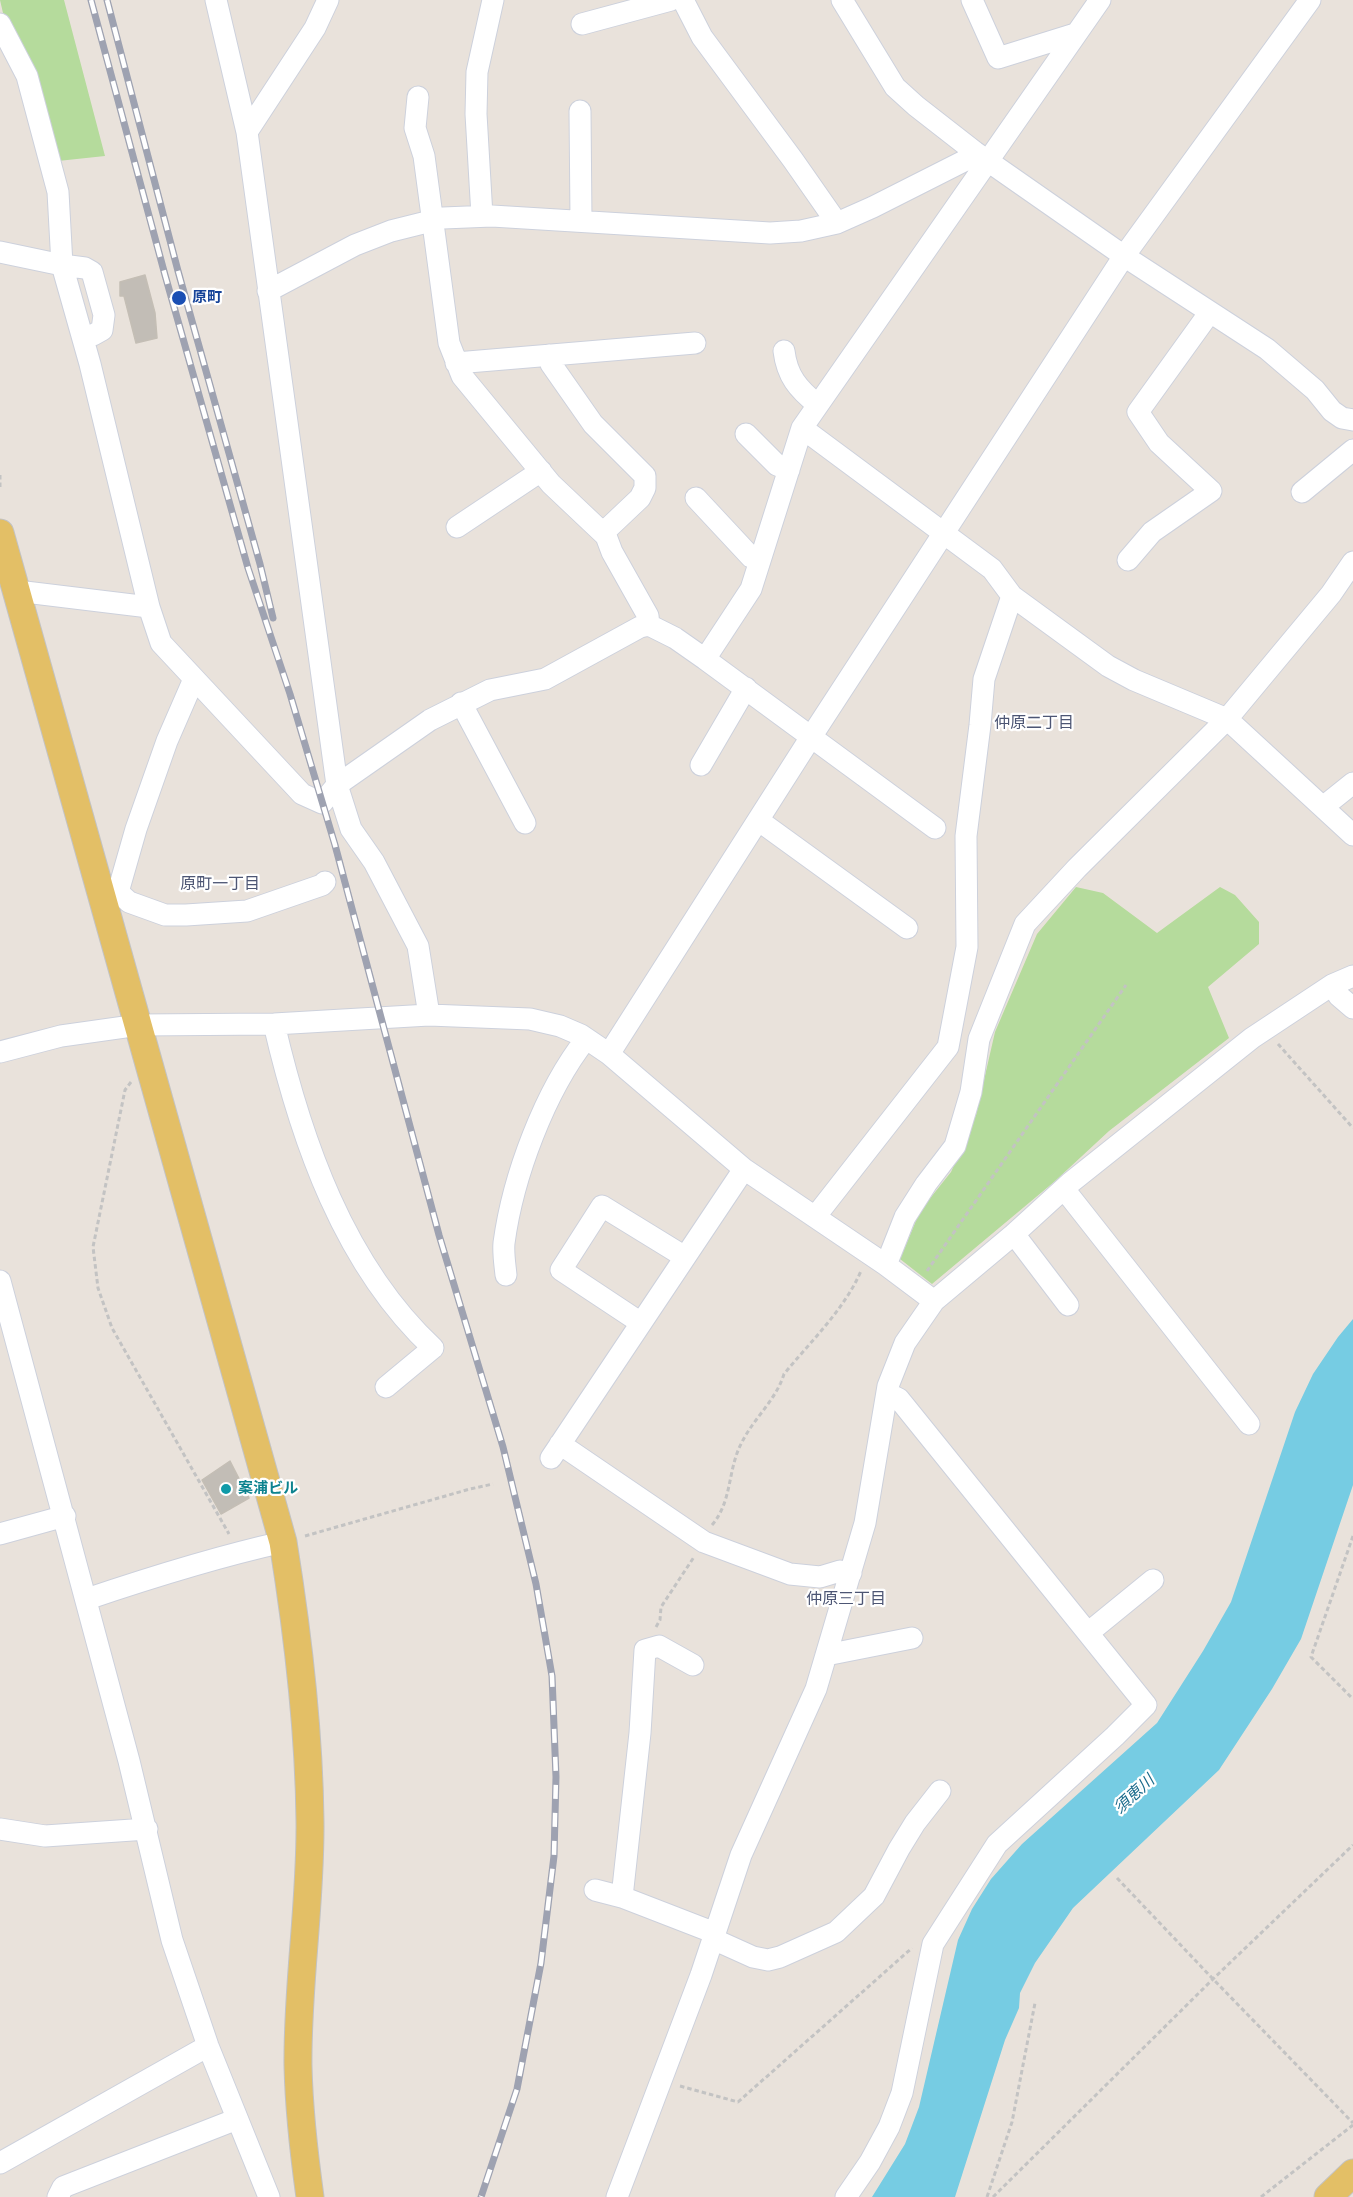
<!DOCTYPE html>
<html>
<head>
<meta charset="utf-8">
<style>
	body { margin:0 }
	canvas { display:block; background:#e9e2db }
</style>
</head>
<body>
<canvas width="1353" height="2197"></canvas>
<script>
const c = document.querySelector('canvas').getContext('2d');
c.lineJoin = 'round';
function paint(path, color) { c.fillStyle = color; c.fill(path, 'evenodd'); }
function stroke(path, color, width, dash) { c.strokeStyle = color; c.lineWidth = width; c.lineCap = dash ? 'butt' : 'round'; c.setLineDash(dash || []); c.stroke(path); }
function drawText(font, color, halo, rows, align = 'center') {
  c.font = font + ' "Titillium Web","Noto Sans JP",sans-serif'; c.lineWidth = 4.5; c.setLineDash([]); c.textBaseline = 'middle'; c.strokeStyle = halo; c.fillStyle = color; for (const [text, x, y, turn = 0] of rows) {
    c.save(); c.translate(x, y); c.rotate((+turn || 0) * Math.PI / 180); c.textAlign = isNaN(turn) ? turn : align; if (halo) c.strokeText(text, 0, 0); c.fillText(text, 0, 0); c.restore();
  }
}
paint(new Path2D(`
	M 0,0 L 64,0 L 105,156 L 58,161 L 34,75 L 3,13 Z
	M 1076,887 L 1103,893 L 1157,933 L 1220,887 L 1235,895 L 1259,922 L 1259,944 L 1208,987 L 1229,1038 L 1109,1131 L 1054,1182 L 932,1284 L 900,1259 L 920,1211 L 951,1172 L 976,1115 L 995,1032 L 1037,934 Z`), '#b5db9c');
paint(new Path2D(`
	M 1353,1319 L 1353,1485 L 1301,1639 L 1272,1689 L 1219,1770 L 1073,1908 L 1035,1963 L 1020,1993 L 1019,2008 L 1005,2040 L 955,2197 L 872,2197 L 905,2144 L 919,2107 L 958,1940 L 972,1909 L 991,1879 L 1022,1844 L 1157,1723 L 1203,1651 L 1231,1602 L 1295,1412 L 1313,1374 L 1338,1337 Z`), '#76cce3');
const building = new Path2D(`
	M 145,275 L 155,313 L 157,338 L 136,343 L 124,296 L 120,296 L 120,282 Z
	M 230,1461 L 249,1498 L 221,1514 L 202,1480 Z`);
paint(building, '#c2bdb6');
stroke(building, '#c4beb5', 1.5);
const minor = new Path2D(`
	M 216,0 L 247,132 L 337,785 L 351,829 L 374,862 L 418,946 L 429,1015
	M 683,0 L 702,37 L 793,160 L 837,223
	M 842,0 L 895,87 L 916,106 L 975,152 L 1124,256 L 1267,349 L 1315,390 L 1332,411 L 1342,418 L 1353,420
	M 972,0 L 998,58 L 1075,34
	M 0,24 L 27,76 L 58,192 L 62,265 L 85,268 L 92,272 L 104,315 L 102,330 L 93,335 L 83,336
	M 582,24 L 671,0
	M 418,97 L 415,128 L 424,156 L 449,343 L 462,376 L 551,484 L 606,536 L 612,552 L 648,616 L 649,625
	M 580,111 L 581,220
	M 247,132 L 315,28 L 328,0
	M 482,216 L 476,114 L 477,72 L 493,0
	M 0,252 L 62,265 L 90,364 L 149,607 L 161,643 L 302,794 L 322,803 L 337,785 L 430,720 L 490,690 L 545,679 L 640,627 L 649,625 L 675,638 L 705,659 L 935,828
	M 268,291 L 355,245 L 391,231 L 443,218 L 492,216 L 770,233 L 801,231 L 837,223 L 873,207 L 964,161 L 975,152
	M 784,351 C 787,376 798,389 818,405
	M 549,355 L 551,364 L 593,424 L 645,476 L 645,488 L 640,498 L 603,533
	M 456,363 L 695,343
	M 802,428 L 992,569 L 1012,596 L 1108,666 L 1134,680 L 1227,719 L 1353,835
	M 746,434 L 777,465 L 789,470
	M 1302,492 L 1353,450
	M 696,498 L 751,557 L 760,561
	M 457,527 L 541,471
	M 1128,560 L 1152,532 L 1211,491 L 1159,443 L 1138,412 L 1210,312
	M 17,591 L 149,607
	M 705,659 L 751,589 L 802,428 L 1100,0
	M 461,703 L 525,823
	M 701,765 L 746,688
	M 1323,807 L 1353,783
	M 758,820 L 907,928
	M 118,892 L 136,829 L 167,741 L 194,679
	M 118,892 L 129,902 L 165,915 L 186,915 L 247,911 L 322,885 L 325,882
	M 1332,985 L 1339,996 L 1353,1008
	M 274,1024 C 301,1140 344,1265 433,1348 L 386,1387
	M 0,1052 L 61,1036 L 139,1025 L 274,1024 L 429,1015 L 530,1019 L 560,1026 L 581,1035 L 609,1054 L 744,1169 L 886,1265 L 934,1301
	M 609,1054 L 811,737 L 1124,256 L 1310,0
	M 1064,1189 L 1249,1424
	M 815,1217 L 948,1047 L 967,947 L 966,836 L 980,725 L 984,679 L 1012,596
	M 1014,1234 L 1068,1305
	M 886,1265 L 905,1217 L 926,1184 L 955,1146 L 971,1092 L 979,1039 L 1025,924 L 1077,868 L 1227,719 L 1331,594 L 1353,562
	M 506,1275 C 505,1265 503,1253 504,1243 C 513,1176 545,1091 586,1039
	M 0,1281 L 129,1761 L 172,1940 L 208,2046 L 269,2197
	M 641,1323 L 561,1270 L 602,1206 L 685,1257
	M 560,1444 L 704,1542 L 790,1574 L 820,1577 L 840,1571 L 851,1573
	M 551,1458 L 744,1169
	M 0,1534 L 65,1516
	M 87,1599 C 152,1577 216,1557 283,1542
	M 1088,1633 L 1153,1580
	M 826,1655 L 912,1638
	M 0,1829 L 45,1836 L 147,1829
	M 595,1890 L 622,1897 L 715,1933
	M 622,1897 L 640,1733 L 645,1650 L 659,1646 L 693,1665
	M 713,1939 L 753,1957 L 768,1960 L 780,1957 L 836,1932 L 874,1896 L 899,1849 L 915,1823 L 940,1791
	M 0,2163 L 208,2046
	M 58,2197 L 63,2187 L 237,2119
	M 617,2197 L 701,1975 L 741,1855 L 816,1689 L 865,1523 L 888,1386 L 905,1343 L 934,1301 L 1014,1234 L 1070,1183 L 1252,1038 L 1332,985 L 1353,976
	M 846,2197 L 870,2162 L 889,2127 L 902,2093 L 933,1944 L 997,1844 L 1115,1736 L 1146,1705 L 899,1399 L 887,1393`);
const major = new Path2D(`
	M 0,533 L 283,1542 C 298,1635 309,1727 310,1821 C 311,1903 297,1985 298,2066 C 299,2110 304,2154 310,2197
	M 1328,2197 L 1353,2173`);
stroke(minor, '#cdd1dc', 23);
stroke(major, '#c3c3c3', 29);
stroke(new Path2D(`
	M 0,475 L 0,488
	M 1278,1044 L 1353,1128
	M 131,1082 L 125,1090 L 93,1247 L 98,1288 L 112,1328 L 229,1534
	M 927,1271 L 1126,985
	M 712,1525 C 733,1500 727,1470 742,1442 C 754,1418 776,1400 784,1374 C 811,1341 844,1310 861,1271
	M 305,1536 L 470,1489 L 493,1484
	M 1353,1536 L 1311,1657 L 1353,1699
	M 656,1627 L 660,1620 L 661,1607 L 694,1557
	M 1117,1878 L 1213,1979 L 1353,2123
	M 680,2086 L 738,2102 L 912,1948
	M 987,2197 L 1012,2122 L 1035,2003
	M 993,2197 L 1213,1979 L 1353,1845
	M 1261,2197 L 1353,2125`), '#c3c3c3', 3, [4.5, 3]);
stroke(minor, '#fff', 21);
stroke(major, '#e3bf66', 27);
const rail = new Path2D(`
	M 91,0 L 165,275 L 248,568 L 290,694 L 335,845 L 439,1235 L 503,1447 L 536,1584 L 552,1676 L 556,1777 L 554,1856 L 541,1963 L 517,2089 L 481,2197
	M 107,0 L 178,271 L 260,564 L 273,618`);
stroke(rail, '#9ea2b1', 7);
stroke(rail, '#fff', 4.5, [14]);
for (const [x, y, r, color] of [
	[179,298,8,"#1a4fb4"],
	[226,1489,6,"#0f9aa8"]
]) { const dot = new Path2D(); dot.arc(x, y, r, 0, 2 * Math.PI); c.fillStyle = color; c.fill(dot); stroke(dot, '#fff', 2); }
drawText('bold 15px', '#164399', '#fff', [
	["原町",192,298]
], 'left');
drawText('bold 15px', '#0d838f', '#fff', [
	["案浦ビル",238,1489]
], 'left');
drawText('16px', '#4d5674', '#fff', [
	["仲原二丁目",1034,724],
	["原町一丁目",220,885],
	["仲原三丁目",846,1600]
]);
drawText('italic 16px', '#196a8b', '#fff', [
	["須恵川",1135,1795,-43]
]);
</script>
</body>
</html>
